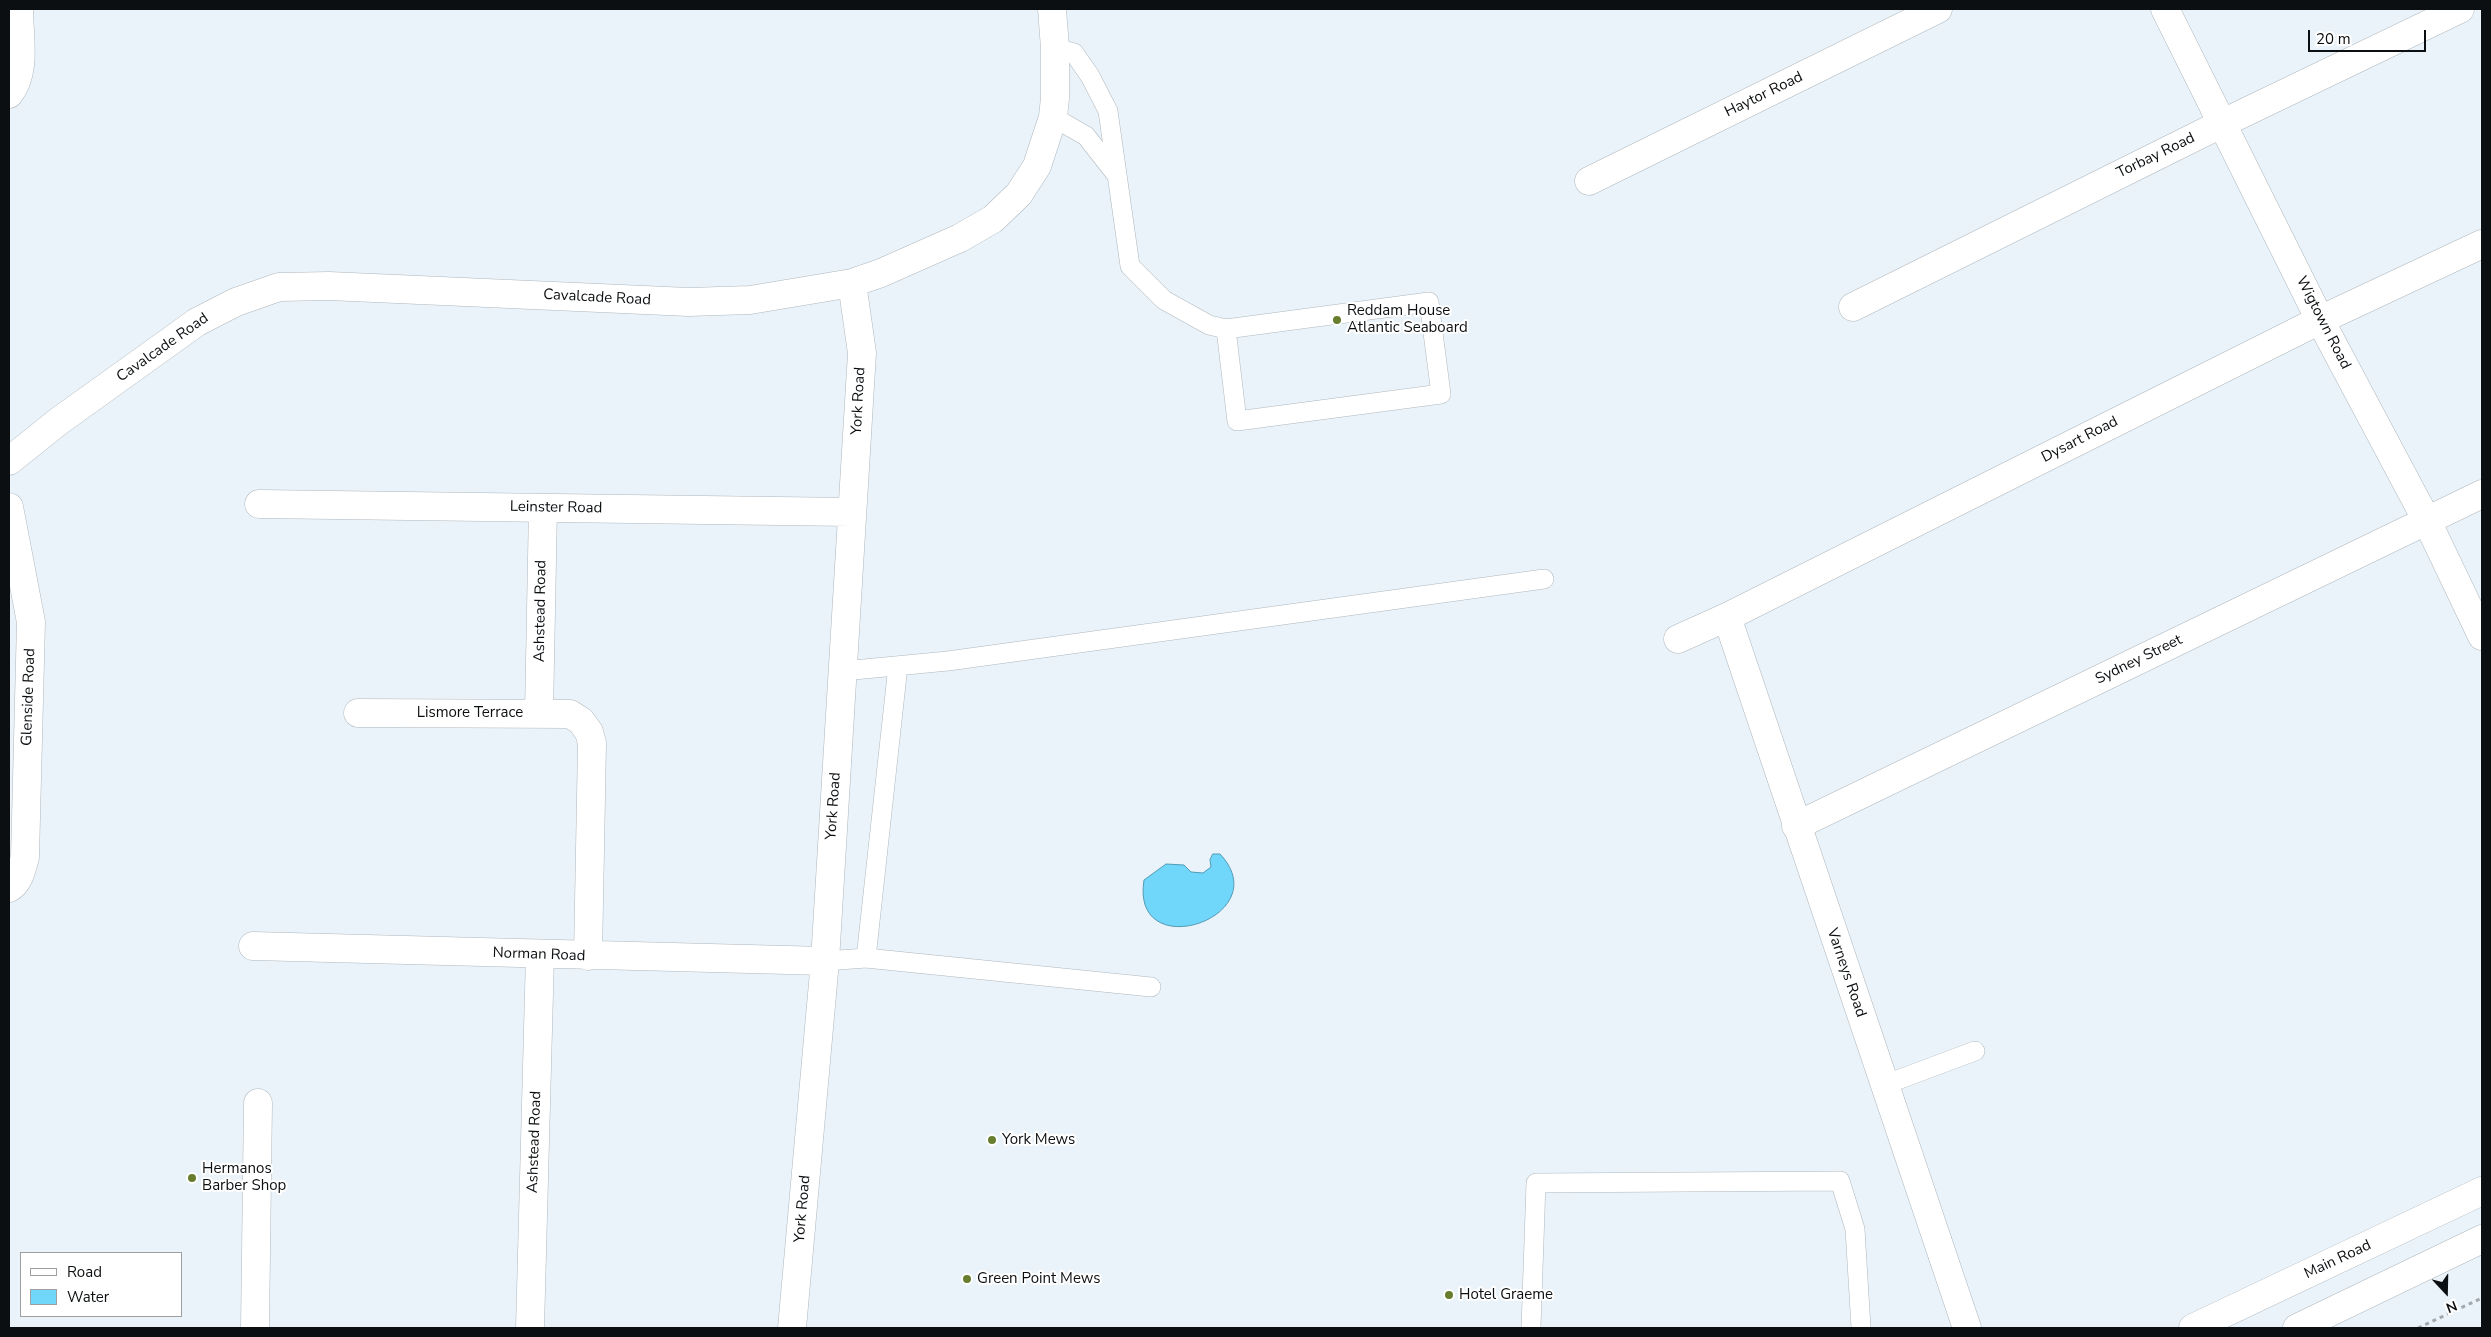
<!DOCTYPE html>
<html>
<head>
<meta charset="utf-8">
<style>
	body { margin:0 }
	#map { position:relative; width:2491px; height:1337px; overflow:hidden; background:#eaf3f9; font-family:"Nunito Sans",sans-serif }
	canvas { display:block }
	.frame { position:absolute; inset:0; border:10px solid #0c0f11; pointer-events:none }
	.legend { position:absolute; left:20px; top:1252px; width:162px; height:65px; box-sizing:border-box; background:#fff; border:1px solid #9e9fa0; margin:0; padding:6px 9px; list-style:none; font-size:15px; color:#0c0f11 }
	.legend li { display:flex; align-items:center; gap:10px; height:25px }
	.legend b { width:25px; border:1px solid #9e9fa0 }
	.north { position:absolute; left:2421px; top:1267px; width:50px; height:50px; -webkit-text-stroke:4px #fff; paint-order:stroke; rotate:159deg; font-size:14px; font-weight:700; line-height:20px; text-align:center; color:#0c0f11 }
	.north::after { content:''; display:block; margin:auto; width:18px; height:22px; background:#0c0f11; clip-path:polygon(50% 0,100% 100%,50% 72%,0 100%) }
	.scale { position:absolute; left:2308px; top:30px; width:118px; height:22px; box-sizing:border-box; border:2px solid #0c0f11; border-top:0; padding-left:6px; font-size:15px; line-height:18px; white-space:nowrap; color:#0c0f11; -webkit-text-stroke:4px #fff; paint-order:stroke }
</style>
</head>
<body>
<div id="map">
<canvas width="2491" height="1337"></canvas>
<div class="frame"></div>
<ul class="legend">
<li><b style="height:6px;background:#fff"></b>Road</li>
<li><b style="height:14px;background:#70d6fa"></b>Water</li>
</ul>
<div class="north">N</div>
<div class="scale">20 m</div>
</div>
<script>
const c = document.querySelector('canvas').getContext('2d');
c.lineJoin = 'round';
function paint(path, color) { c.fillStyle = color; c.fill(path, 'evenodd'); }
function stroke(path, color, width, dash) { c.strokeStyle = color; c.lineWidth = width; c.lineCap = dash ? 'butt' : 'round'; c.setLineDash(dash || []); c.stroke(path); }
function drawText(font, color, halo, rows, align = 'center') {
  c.font = font + ' "Nunito Sans",sans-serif'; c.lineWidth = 4; c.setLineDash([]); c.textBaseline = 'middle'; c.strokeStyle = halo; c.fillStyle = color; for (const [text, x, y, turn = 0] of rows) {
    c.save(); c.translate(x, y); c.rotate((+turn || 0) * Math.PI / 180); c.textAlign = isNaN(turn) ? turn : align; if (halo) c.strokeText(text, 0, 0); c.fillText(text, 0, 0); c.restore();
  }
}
const water = new Path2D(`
	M 1213,854 L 1220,854 C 1279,917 1130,967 1144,880 L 1166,864 L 1184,865 L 1191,872 L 1203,873 L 1211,867 L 1210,860 Z`);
paint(water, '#70d6fa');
stroke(water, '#529ab4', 1);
const lane = new Path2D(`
	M 1055,48 L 1074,53 L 1090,76 L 1108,111 L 1130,266 L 1164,300 L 1209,325 L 1226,329 L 1429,302 L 1441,394 L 1237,421 L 1226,329
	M 1053,117 L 1086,136 L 1115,173
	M 843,671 L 948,661 L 1544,579
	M 866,958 L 1151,987
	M 825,961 L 866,958 L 898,666
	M 1884,1085 L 1975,1051
	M 1531,1328 L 1536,1183 L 1840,1181 L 1855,1229 L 1861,1328`);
const street = new Path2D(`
	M 2165,9 L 2320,320 L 2427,521 L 2482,636
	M 9,94 C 27,72 19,36 19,9
	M 1589,181 L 1938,9
	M 1853,307 L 2223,123 L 2460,9
	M 9,461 L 59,421 L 197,322 L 236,302 L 279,287 L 329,286 L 689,302 L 750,300 L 852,283 L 881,273 L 960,238 L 993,219 L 1019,194 L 1037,166 L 1053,117 L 1055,98 L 1055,48 L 1052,9
	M 259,504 L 852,512
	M 9,507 L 31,622 L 25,857 C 22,868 19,883 9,888
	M 1727,617 L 1967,1328
	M 1678,639 L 1727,617 L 2320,320 L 2482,244
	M 358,713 L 570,714 L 581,721 L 589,732 L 592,743 L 588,956
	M 539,713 L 543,508
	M 1796,826 L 2482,494
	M 253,946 L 825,961
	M 255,1328 L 258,1103
	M 530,1328 L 540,955
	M 792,1328 L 825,961 L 862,353 L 852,283`);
const secondary = new Path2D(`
	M 2193,1328 L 2482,1191
	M 2297,1328 L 2482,1239`);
stroke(lane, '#afb7bd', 20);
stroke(street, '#afb7bd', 29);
stroke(secondary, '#afb7bd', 29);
stroke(new Path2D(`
	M 2418,1328 L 2482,1298`), '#a3aaaf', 3, [4, 4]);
stroke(lane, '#fff', 19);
stroke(street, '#fff', 28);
stroke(secondary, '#fff', 28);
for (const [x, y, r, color] of [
	[1337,320,5,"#687d2e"],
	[992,1140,5,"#687d2e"],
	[192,1178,5,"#687d2e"],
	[967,1279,5,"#687d2e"],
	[1449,1295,5,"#687d2e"]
]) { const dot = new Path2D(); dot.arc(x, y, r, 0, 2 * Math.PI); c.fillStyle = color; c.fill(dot); stroke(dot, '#fff', 2); }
drawText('15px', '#0c0f11', '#fff', [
	["Haytor Road",1764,95,-26],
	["Torbay Road",2156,156,-26],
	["Cavalcade Road",597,298,3],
	["Wigtown Road",2323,323,63],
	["Cavalcade Road",163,348,-35],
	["York Road",859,401,-87],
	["Dysart Road",2080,440,-27],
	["Leinster Road",556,508,1],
	["Ashstead Road",541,611,-89],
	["Sydney Street",2139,660,-26],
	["Glenside Road",29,697,-88],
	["Lismore Terrace",470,713],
	["York Road",834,806,-86],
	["Norman Road",539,955,2],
	["Varneys Road",1846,973,71],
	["Ashstead Road",535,1142,-88],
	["York Road",803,1209,-85],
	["Main Road",2338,1260,-25]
]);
drawText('15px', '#0c0f11', '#fff', [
	["Reddam House",1347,311],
	["Atlantic Seaboard",1347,328],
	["York Mews",1002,1140],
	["Hermanos",202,1169],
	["Barber Shop",202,1186],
	["Green Point Mews",977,1279],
	["Hotel Graeme",1459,1295]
], 'left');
</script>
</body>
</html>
